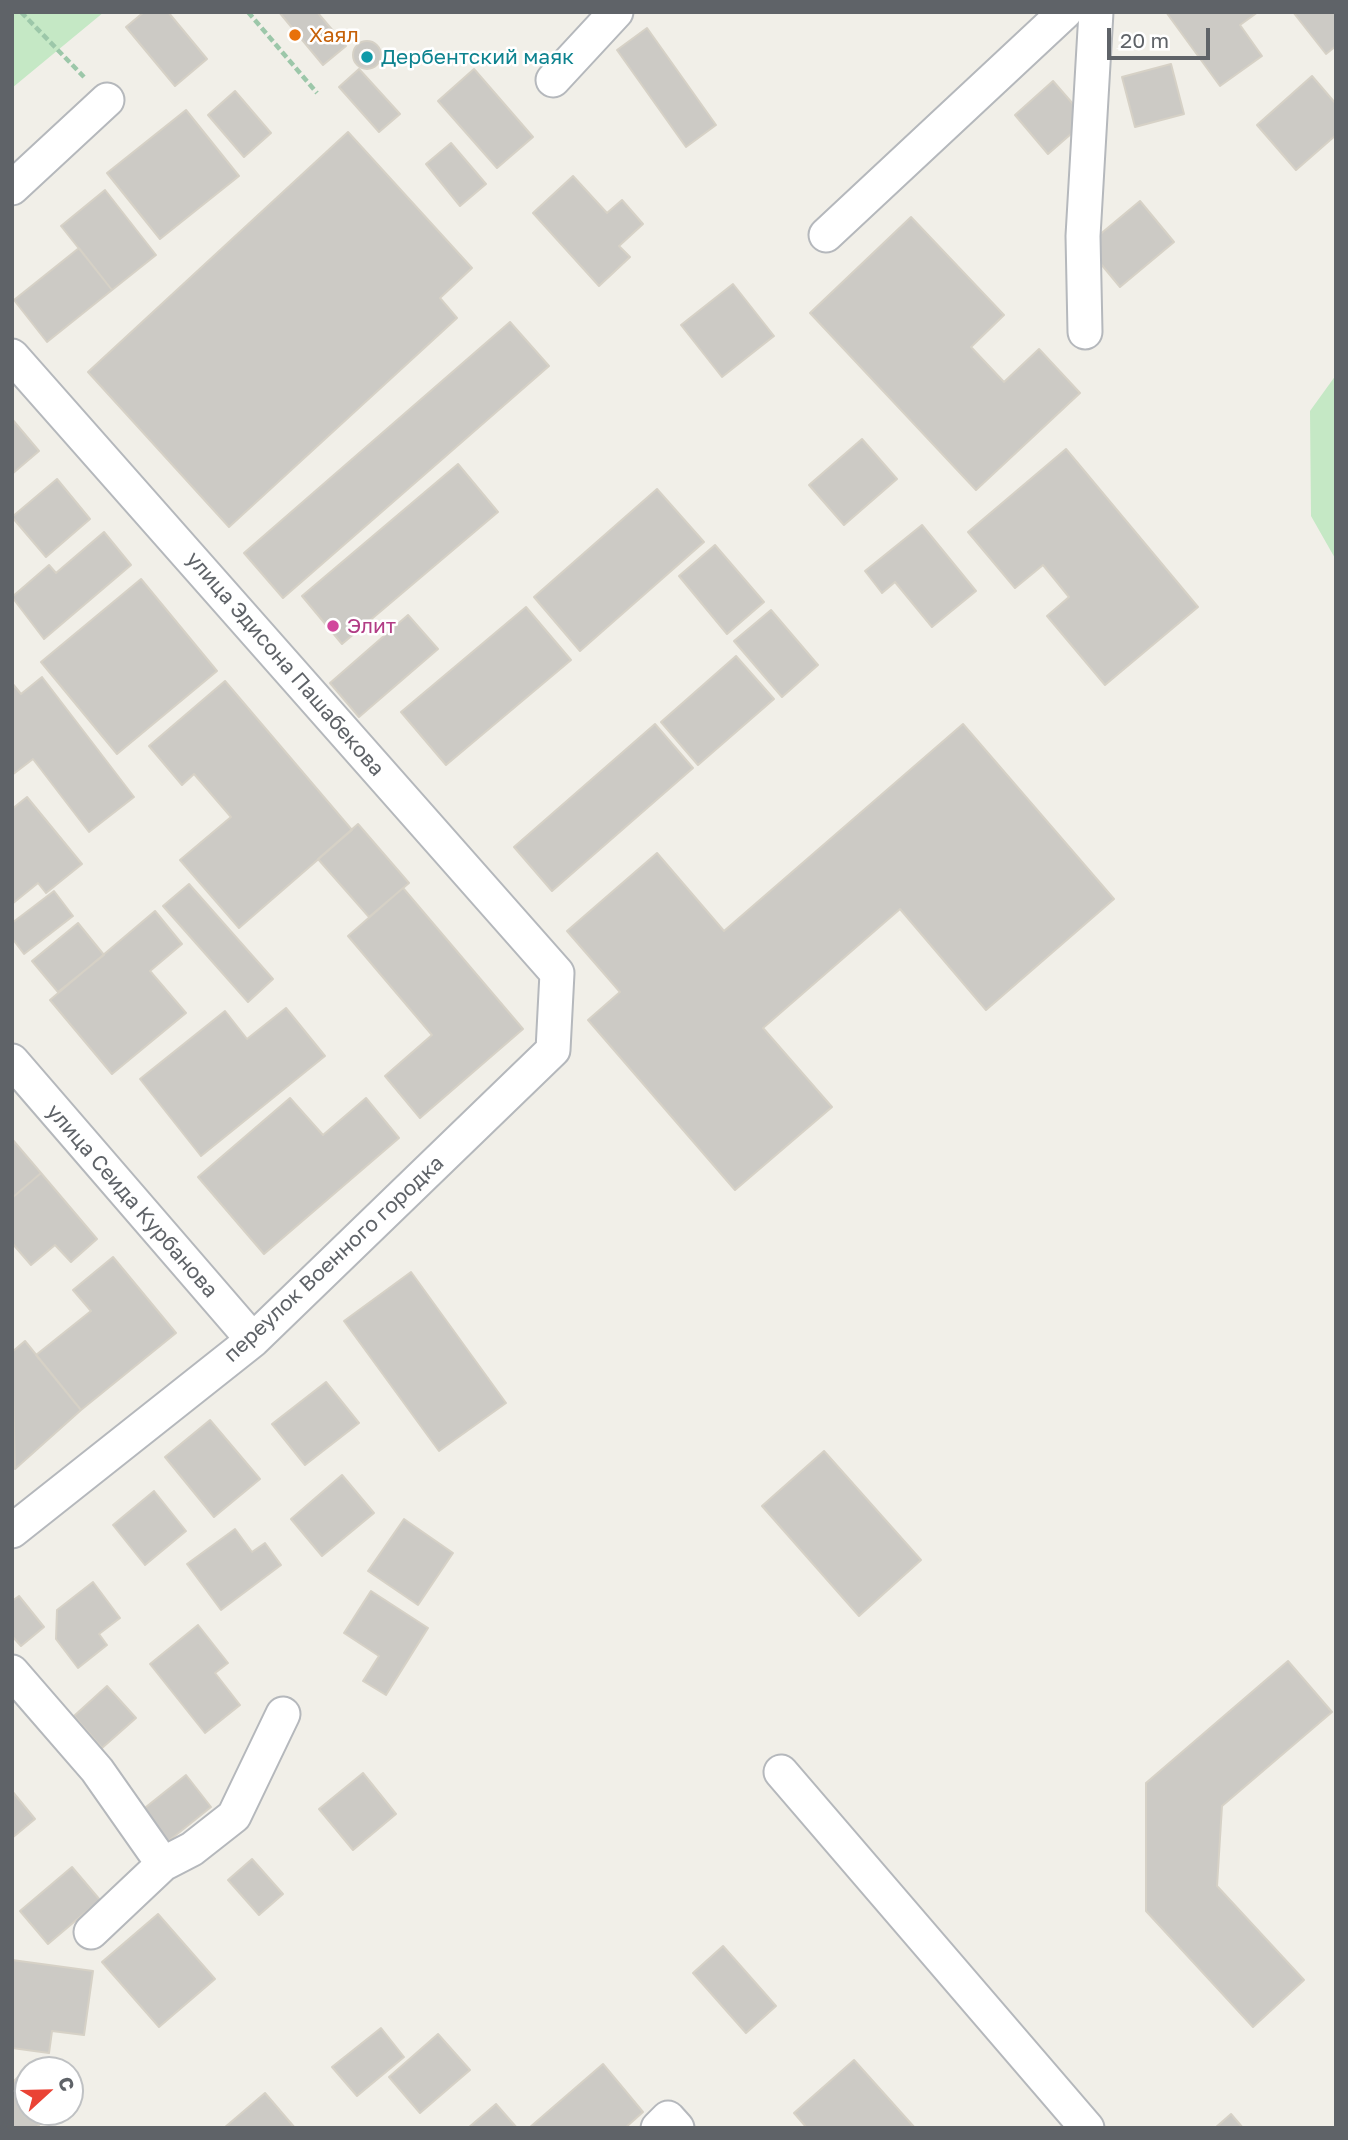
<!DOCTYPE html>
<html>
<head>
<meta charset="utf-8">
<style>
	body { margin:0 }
	#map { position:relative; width:1348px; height:2140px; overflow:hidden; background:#f1efe8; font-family:"Golos Text",sans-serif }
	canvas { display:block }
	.frame { position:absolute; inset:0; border:14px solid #5f6368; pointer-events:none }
	.north { position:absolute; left:14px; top:2056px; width:70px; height:70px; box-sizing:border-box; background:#fff; border:2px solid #bfc1c3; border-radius:50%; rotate:68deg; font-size:19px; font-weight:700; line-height:28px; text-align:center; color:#5f6368 }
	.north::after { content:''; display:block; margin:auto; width:24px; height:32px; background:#ea4335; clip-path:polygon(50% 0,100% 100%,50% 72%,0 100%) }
	.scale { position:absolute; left:1107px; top:28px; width:103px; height:32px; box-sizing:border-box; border:4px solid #5f6368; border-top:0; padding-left:9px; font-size:21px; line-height:24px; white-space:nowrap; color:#5f6368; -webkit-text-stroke:5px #fff; paint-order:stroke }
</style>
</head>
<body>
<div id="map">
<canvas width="1348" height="2140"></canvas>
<div class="frame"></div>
<div class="north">С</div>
<div class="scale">20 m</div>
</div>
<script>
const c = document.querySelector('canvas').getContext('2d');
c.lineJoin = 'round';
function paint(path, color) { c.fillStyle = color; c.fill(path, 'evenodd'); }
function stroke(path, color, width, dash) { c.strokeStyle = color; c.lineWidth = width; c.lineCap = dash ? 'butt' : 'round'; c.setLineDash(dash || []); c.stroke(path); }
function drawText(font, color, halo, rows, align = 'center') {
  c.font = font + ' "Golos Text",sans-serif'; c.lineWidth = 5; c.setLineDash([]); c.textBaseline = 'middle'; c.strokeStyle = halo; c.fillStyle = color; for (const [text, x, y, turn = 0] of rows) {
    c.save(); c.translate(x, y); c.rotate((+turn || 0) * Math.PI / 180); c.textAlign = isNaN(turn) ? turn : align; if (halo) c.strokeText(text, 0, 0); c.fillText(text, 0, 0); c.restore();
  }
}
paint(new Path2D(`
	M 12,12 L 104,12 L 12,88 Z
	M 1336,375 L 1336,560 L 1311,516 L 1310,411 Z`), '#c5e8c5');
const building = new Path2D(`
	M 144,12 L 168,12 L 207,59 L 175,86 L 126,27 Z
	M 279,12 L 317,12 L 346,46 L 323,65 Z
	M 1166,12 L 1258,12 L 1240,25 L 1262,56 L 1220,86 Z
	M 1293,12 L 1336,12 L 1336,46 L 1326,54 Z
	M 647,28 L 716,125 L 686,147 L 617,50 Z
	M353 55a14 14 0 1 1 28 0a14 14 0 1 1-28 0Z
	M 1171,64 L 1184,114 L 1135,127 L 1122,77 Z
	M 359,69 L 400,114 L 379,132 L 339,87 Z
	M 474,69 L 533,137 L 497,168 L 438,101 Z
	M 1312,76 L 1336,104 L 1336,135 L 1296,170 L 1257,125 Z
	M 1053,81 L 1087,120 L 1048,154 L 1015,115 Z
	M 235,91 L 271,133 L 244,157 L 208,115 Z
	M 186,110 L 239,176 L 160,239 L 107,173 Z
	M 348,132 L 472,268 L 440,298 L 457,318 L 229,527 L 88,372 Z
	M 451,143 L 486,184 L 460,206 L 426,164 Z
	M 573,176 L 607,213 L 622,200 L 643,224 L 619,246 L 630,257 L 599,286 L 533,213 Z
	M 105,190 L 156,255 L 112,290 L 61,226 Z
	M 1140,201 L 1174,242 L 1120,287 L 1086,246 Z
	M 911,217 L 1004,315 L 971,347 L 1004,382 L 1039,349 L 1080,393 L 976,490 L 810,313 Z
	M 79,248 L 112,290 L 47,342 L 14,300 Z
	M 733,284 L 774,336 L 722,377 L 681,325 Z
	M 510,322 L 549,366 L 283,598 L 244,553 Z
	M 12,419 L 39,451 L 12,474 Z
	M 862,439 L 897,479 L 844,525 L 809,485 Z
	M 1066,449 L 1198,607 L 1105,685 L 1047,616 L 1069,597 L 1043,565 L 1015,588 L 968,532 Z
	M 458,464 L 498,512 L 342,644 L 302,596 Z
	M 57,479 L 90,519 L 46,557 L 12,517 Z
	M 657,489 L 704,542 L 580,651 L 534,597 Z
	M 922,525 L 976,591 L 932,627 L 895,582 L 882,593 L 865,571 Z
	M 104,532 L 131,565 L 44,639 L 12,597 L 49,565 L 56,573 Z
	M 715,545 L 764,602 L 727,634 L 679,576 Z
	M 141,579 L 217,671 L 117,754 L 41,662 Z
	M 526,607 L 571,660 L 446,765 L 401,712 Z
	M 771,610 L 818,665 L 782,697 L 734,641 Z
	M 408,615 L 438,649 L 359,717 L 330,683 Z
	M 736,656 L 774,699 L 698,765 L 661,722 Z
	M 42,677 L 134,797 L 89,832 L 33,759 L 12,775 L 12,683 L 21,694 Z
	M 225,681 L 352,830 L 239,928 L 180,860 L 231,817 L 194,774 L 182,785 L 149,746 Z
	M 655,724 L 693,768 L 552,891 L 514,847 Z
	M 963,724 L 1114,899 L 986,1010 L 900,909 L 763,1028 L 832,1107 L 735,1190 L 588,1020 L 620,992 L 567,931 L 657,853 L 724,931 Z
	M 27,797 L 82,864 L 46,893 L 38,883 L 12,904 L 12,809 Z
	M 358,824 L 409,883 L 369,917 L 318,859 Z
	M 189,884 L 273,979 L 248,1002 L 163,906 Z
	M 403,888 L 523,1029 L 420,1118 L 385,1076 L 432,1035 L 348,936 Z
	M 54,891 L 73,916 L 24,954 L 12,938 L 12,923 Z
	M 155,911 L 182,944 L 150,971 L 186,1013 L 112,1074 L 50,1000 Z
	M 78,923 L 104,955 L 58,992 L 32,961 Z
	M 286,1008 L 325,1056 L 201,1156 L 140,1079 L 225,1011 L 247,1039 Z
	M 290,1098 L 323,1135 L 366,1098 L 399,1138 L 264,1254 L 198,1177 Z
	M 12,1139 L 41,1173 L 12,1198 Z
	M 41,1173 L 97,1239 L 71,1262 L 55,1245 L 31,1265 L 12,1243 L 12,1198 Z
	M 113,1257 L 176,1333 L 81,1410 L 36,1355 L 91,1311 L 73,1290 Z
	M 411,1272 L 506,1403 L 439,1451 L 344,1321 Z
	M 25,1341 L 81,1410 L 15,1469 L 12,1352 Z
	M 326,1382 L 359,1423 L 305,1465 L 272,1424 Z
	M 210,1420 L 260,1479 L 214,1517 L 165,1457 Z
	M 824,1451 L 921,1560 L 859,1616 L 762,1506 Z
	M 342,1475 L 374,1513 L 322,1556 L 291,1519 Z
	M 154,1491 L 186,1531 L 145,1565 L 113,1525 Z
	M 404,1519 L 453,1553 L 418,1605 L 368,1571 Z
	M 235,1529 L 252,1552 L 265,1543 L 281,1565 L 221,1610 L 187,1564 Z
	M 93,1582 L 120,1618 L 99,1634 L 107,1645 L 78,1668 L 56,1639 L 57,1610 Z
	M 371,1591 L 428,1628 L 386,1695 L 363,1681 L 379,1656 L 344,1633 Z
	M 19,1596 L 44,1627 L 21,1646 L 12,1636 L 12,1601 Z
	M 198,1625 L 228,1663 L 215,1673 L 240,1705 L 205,1733 L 150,1664 Z
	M 1288,1661 L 1332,1712 L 1222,1806 L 1217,1886 L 1304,1980 L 1253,2027 L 1146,1911 L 1146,1783 Z
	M 107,1686 L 136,1718 L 102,1748 L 74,1716 Z
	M 363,1773 L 396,1814 L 353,1850 L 319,1809 Z
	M 186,1775 L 211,1807 L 166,1843 L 141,1811 Z
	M 12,1791 L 35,1819 L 12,1838 Z
	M 252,1859 L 283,1894 L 259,1915 L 228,1880 Z
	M 72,1867 L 100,1900 L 48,1944 L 20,1911 Z
	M 158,1914 L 215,1979 L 159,2027 L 102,1962 Z
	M 723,1946 L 776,2006 L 746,2033 L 693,1973 Z
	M 12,1960 L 93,1971 L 84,2035 L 52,2031 L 49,2053 L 12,2048 Z
	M 381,2028 L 404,2057 L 357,2096 L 332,2067 Z
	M 438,2034 L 470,2070 L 420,2113 L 389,2077 Z
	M 854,2060 L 915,2128 L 807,2128 L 794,2113 Z
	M 603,2064 L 643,2112 L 625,2128 L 529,2128 Z
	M 20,2075 L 28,2084 L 28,2112 L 52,2112 L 36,2128 L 12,2128 L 12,2083 Z
	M 265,2093 L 295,2128 L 224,2128 Z
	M 496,2104 L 517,2128 L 468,2128 Z
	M 1231,2114 L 1243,2128 L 1215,2128 Z`);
paint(building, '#cccac5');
stroke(building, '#d6d1c6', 2);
const minor = new Path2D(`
	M 553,80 L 616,12
	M 12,188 L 107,100
	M 826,235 L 1065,12
	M 1085,332 L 1083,236 L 1096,12
	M 12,356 L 557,973 L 553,1050 L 253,1340 L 12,1531
	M 12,1061 L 253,1340
	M 12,1672 L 97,1770 L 163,1864 L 192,1849 L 234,1816 L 283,1714
	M 781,1772 L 1087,2128
	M 91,1932 L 163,1864
	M 658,2128 L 668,2118 L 677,2128`);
stroke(minor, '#b5b8bc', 37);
stroke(new Path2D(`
	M 21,12 L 84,77
	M 248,12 L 317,93`), '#9cc7a9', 4.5, [7, 3.5]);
stroke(minor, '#fff', 33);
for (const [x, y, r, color] of [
	[295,35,7,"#e8710a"],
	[367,57,7,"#0f9aa8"],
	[333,626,7,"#d1479c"]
]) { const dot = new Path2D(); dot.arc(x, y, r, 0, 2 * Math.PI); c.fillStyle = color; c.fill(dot); stroke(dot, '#fff', 2.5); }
drawText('21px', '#c56008', '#fff', [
	["Хаял",309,35]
], 'left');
drawText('21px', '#0d838f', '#fff', [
	["Дербентский маяк",381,57]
], 'left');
drawText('21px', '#b23c85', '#fff', [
	["Элит",347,626]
], 'left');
drawText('21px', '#5f6368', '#fff', [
	["улица Эдисона Пашабекова",285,664,49],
	["улица Сеида Курбанова",132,1201,49],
	["переулок Военного городка",334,1259,-43]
]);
</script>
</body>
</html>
